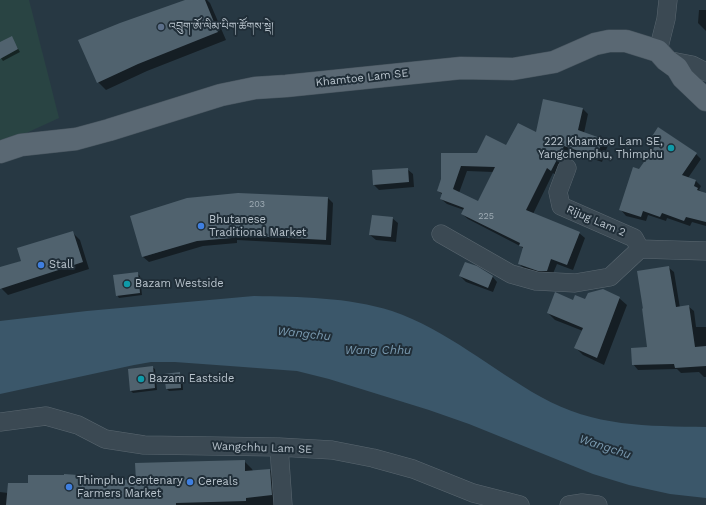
<!DOCTYPE html>
<html>
<head>
<meta charset="utf-8">
<style>
	body { margin:0 }
	canvas { display:block; background:#273843 }
</style>
</head>
<body>
<canvas width="706" height="505"></canvas>
<script>
const c = document.querySelector('canvas').getContext('2d');
c.lineJoin = 'round';
function paint(path, color) { c.fillStyle = color; c.fill(path, 'evenodd'); }
function stroke(path, color, width, dash) { c.strokeStyle = color; c.lineWidth = width; c.lineCap = dash ? 'butt' : 'round'; c.setLineDash(dash || []); c.stroke(path); }
function drawText(font, color, halo, rows, align = 'center') {
  c.font = font + ' "Work Sans","Noto Serif Tibetan",sans-serif'; c.lineWidth = 4; c.setLineDash([]); c.textBaseline = 'middle'; c.strokeStyle = halo; c.fillStyle = color; for (const [text, x, y, turn = 0] of rows) {
    c.save(); c.translate(x, y); c.rotate((+turn || 0) * Math.PI / 180); c.textAlign = isNaN(turn) ? turn : align; if (halo) c.strokeText(text, 0, 0); c.fillText(text, 0, 0); c.restore();
  }
}
paint(new Path2D(`
	M 0,0 L 29,0 L 59,118 L 0,145 Z`), '#294443');
paint(new Path2D(`
	M 254,296 C 299,297 348,297 392,311 C 447,330 491,369 541,397 C 594,427 647,426 706,427 L 706,498 L 670,494 L 629,485 L 593,474 L 469,424 L 429,410 L 329,379 L 297,371 L 230,366 L 175,362 L 151,362 L 134,365 L 0,394 L 0,321 L 87,311 Z`), '#3b576a');
paint(new Path2D(`
	M 188,0 L 207,0 L 210,3 L 226,40 L 147,71 L 106,90 L 98,82 Z
	M 699,10 L 706,10 L 706,31 L 698,23 Z
	M 11,37 L 20,52 L 3,61 L 0,57 L 0,43 Z
	M 583,109 L 588,114 L 584,133 L 603,140 L 608,145 L 602,162 L 570,151 L 557,176 L 553,173 L 533,214 L 579,233 L 585,238 L 573,270 L 557,264 L 552,276 L 525,269 L 519,264 L 524,249 L 520,246 L 468,219 L 462,214 L 464,210 L 447,204 L 441,199 L 443,195 L 438,191 L 442,179 L 442,154 L 478,154 L 507,146 L 537,133 ZM 467,171 L 493,172 L 479,203 L 459,193 Z
	M 650,141 L 696,154 L 701,159 L 688,178 L 696,181 L 701,186 L 699,190 L 706,194 L 706,226 L 692,222 L 690,226 L 667,218 L 666,221 L 648,215 L 646,221 L 626,216 L 621,210 L 639,170 L 656,147 Z
	M 407,169 L 413,174 L 414,187 L 379,190 L 374,185 Z
	M 328,198 L 333,203 L 331,245 L 237,240 L 237,243 L 203,246 L 149,262 L 143,257 Z
	M 392,218 L 398,223 L 396,242 L 376,240 L 370,235 Z
	M 73,233 L 80,240 L 89,269 L 8,295 L 1,288 L 0,268 L 22,261 Z
	M 668,267 L 674,272 L 680,308 L 688,306 L 694,311 L 696,327 L 706,327 L 706,377 L 704,377 L 699,372 L 681,373 L 677,369 L 638,370 L 633,364 L 648,348 Z
	M 137,273 L 140,276 L 142,295 L 119,298 L 117,295 Z
	M 460,276 L 492,276 L 497,282 L 493,292 L 466,282 Z
	M 619,298 L 627,305 L 604,365 L 583,355 L 576,348 L 583,331 L 555,320 L 548,313 L 574,301 Z
	M 152,367 L 155,369 L 157,390 L 133,393 L 131,391 Z
	M 179,373 L 182,376 L 183,390 L 169,391 L 167,389 Z
	M 244,461 L 252,469 L 253,471 L 270,470 L 278,478 L 280,505 L 0,505 L 0,492 L 8,493 L 137,482 Z`), '#0007');
paint(new Path2D(`
	M 185,0 L 205,0 L 218,32 L 138,64 L 97,83 L 78,40 L 120,23 Z
	M 12,36 L 18,49 L 0,59 L 0,42 Z
	M 543,99 L 583,108 L 578,130 L 603,139 L 596,157 L 564,146 L 551,171 L 547,168 L 526,210 L 580,232 L 567,265 L 551,259 L 547,271 L 538,271 L 518,264 L 523,247 L 519,246 L 520,243 L 461,214 L 464,208 L 440,199 L 442,193 L 437,191 L 441,179 L 441,153 L 477,153 L 486,135 L 506,145 L 518,123 L 536,132 ZM 461,166 L 495,167 L 478,201 L 453,189 Z
	M 658,127 L 697,153 L 682,175 L 696,180 L 694,186 L 698,188 L 697,190 L 706,193 L 706,222 L 686,217 L 684,221 L 662,213 L 660,217 L 643,211 L 641,217 L 619,210 L 633,167 L 639,169 L 656,145 L 649,141 Z
	M 408,168 L 409,182 L 373,185 L 372,170 Z
	M 238,193 L 328,197 L 326,240 L 232,235 L 232,238 L 197,241 L 142,257 L 130,216 L 187,198 Z
	M 372,215 L 393,217 L 391,237 L 369,235 Z
	M 73,231 L 83,262 L 0,289 L 0,267 L 21,261 L 17,248 Z
	M 465,262 L 477,266 L 493,276 L 488,288 L 459,276 Z
	M 669,266 L 676,307 L 689,305 L 695,347 L 706,346 L 706,366 L 675,368 L 674,364 L 632,365 L 631,348 L 647,347 L 642,308 L 643,309 L 637,271 Z
	M 138,272 L 140,293 L 116,296 L 113,275 Z
	M 603,289 L 620,297 L 597,358 L 574,348 L 583,328 L 547,313 L 555,292 L 573,300 L 575,295 L 585,299 L 588,293 Z
	M 153,366 L 155,388 L 130,391 L 128,369 Z
	M 180,372 L 181,388 L 166,389 L 164,374 Z
	M 245,460 L 245,471 L 270,469 L 272,495 L 246,498 L 246,501 L 176,503 L 176,505 L 6,505 L 8,483 L 28,483 L 28,475 L 64,475 L 64,474 L 105,477 L 136,481 L 135,463 Z`), '#50626e');
const minor = new Path2D(`
	M 658,51 L 666,19 L 668,0
	M 666,60 L 692,65 L 706,72
	M 567,168 L 558,192 L 561,206 L 634,238 L 640,249
	M 441,234 L 511,274 L 536,281 L 575,283 L 610,277 L 640,249 L 706,251
	M 0,422 L 46,416 L 78,425 L 105,439 L 144,445 L 279,447 L 332,450 L 373,458 L 413,469 L 473,493 L 520,505
	M 279,447 L 283,505
	M 569,505 L 582,503 L 598,505`);
const major = new Path2D(`
	M 0,152 L 21,145 L 76,139 L 109,130 L 221,95 L 255,88 L 286,86 L 461,68 L 513,69 L 554,62 L 595,44 L 609,41 L 626,41 L 658,51 L 666,60 L 677,68 L 683,78 L 706,100`);
stroke(minor, '#5a6770', 19);
stroke(major, '#48555f', 23);
stroke(minor, '#3b4953', 18);
stroke(major, '#5a6873', 22);
for (const [x, y, r, color] of [
	[161,27,4,"#5c6f8a"],
	[671,148,4,"#0f9aa8"],
	[201,226,4,"#3f7fe0"],
	[41,265,4,"#3f7fe0"],
	[127,284,4,"#0f9aa8"],
	[141,379,4,"#0f9aa8"],
	[190,482,4,"#3f7fe0"],
	[69,487,4,"#3f7fe0"]
]) { const dot = new Path2D(); dot.arc(x, y, r, 0, 2 * Math.PI); c.fillStyle = color; c.fill(dot); stroke(dot, '#202e38', 1.5); }
drawText('9px', '#9facb5', null, [
	["203",257,204],
	["225",486,216]
]);
drawText('11px', '#b9c4cd', '#202e38', [
	["འབྲུག་ཨོ་ལིམ་པིག་ཚོགས་སྡེ།",169,27],
	["222 Khamtoe Lam SE,",663,142,"right"],
	["Yangchenphu, Thimphu",663,155,"right"],
	["Bhutanese",209,220],
	["Traditional Market",209,233],
	["Stall",49,265],
	["Bazam Westside",135,284],
	["Bazam Eastside",149,379],
	["Thimphu Centenary",77,481],
	["Farmers Market",77,494],
	["Cereals",198,482]
], 'left');
drawText('11px', '#b9c4cd', '#202e38', [
	["Khamtoe Lam SE",362,78,-6],
	["Rijug Lam 2",596,221,23],
	["Wangchhu Lam SE",262,448,2]
]);
drawText('italic 12px', '#7999af', '#202e38', [
	["Wangchu",304,334,6],
	["Wang Chhu",378,350],
	["Wangchu",605,447,18]
]);
</script>
</body>
</html>
